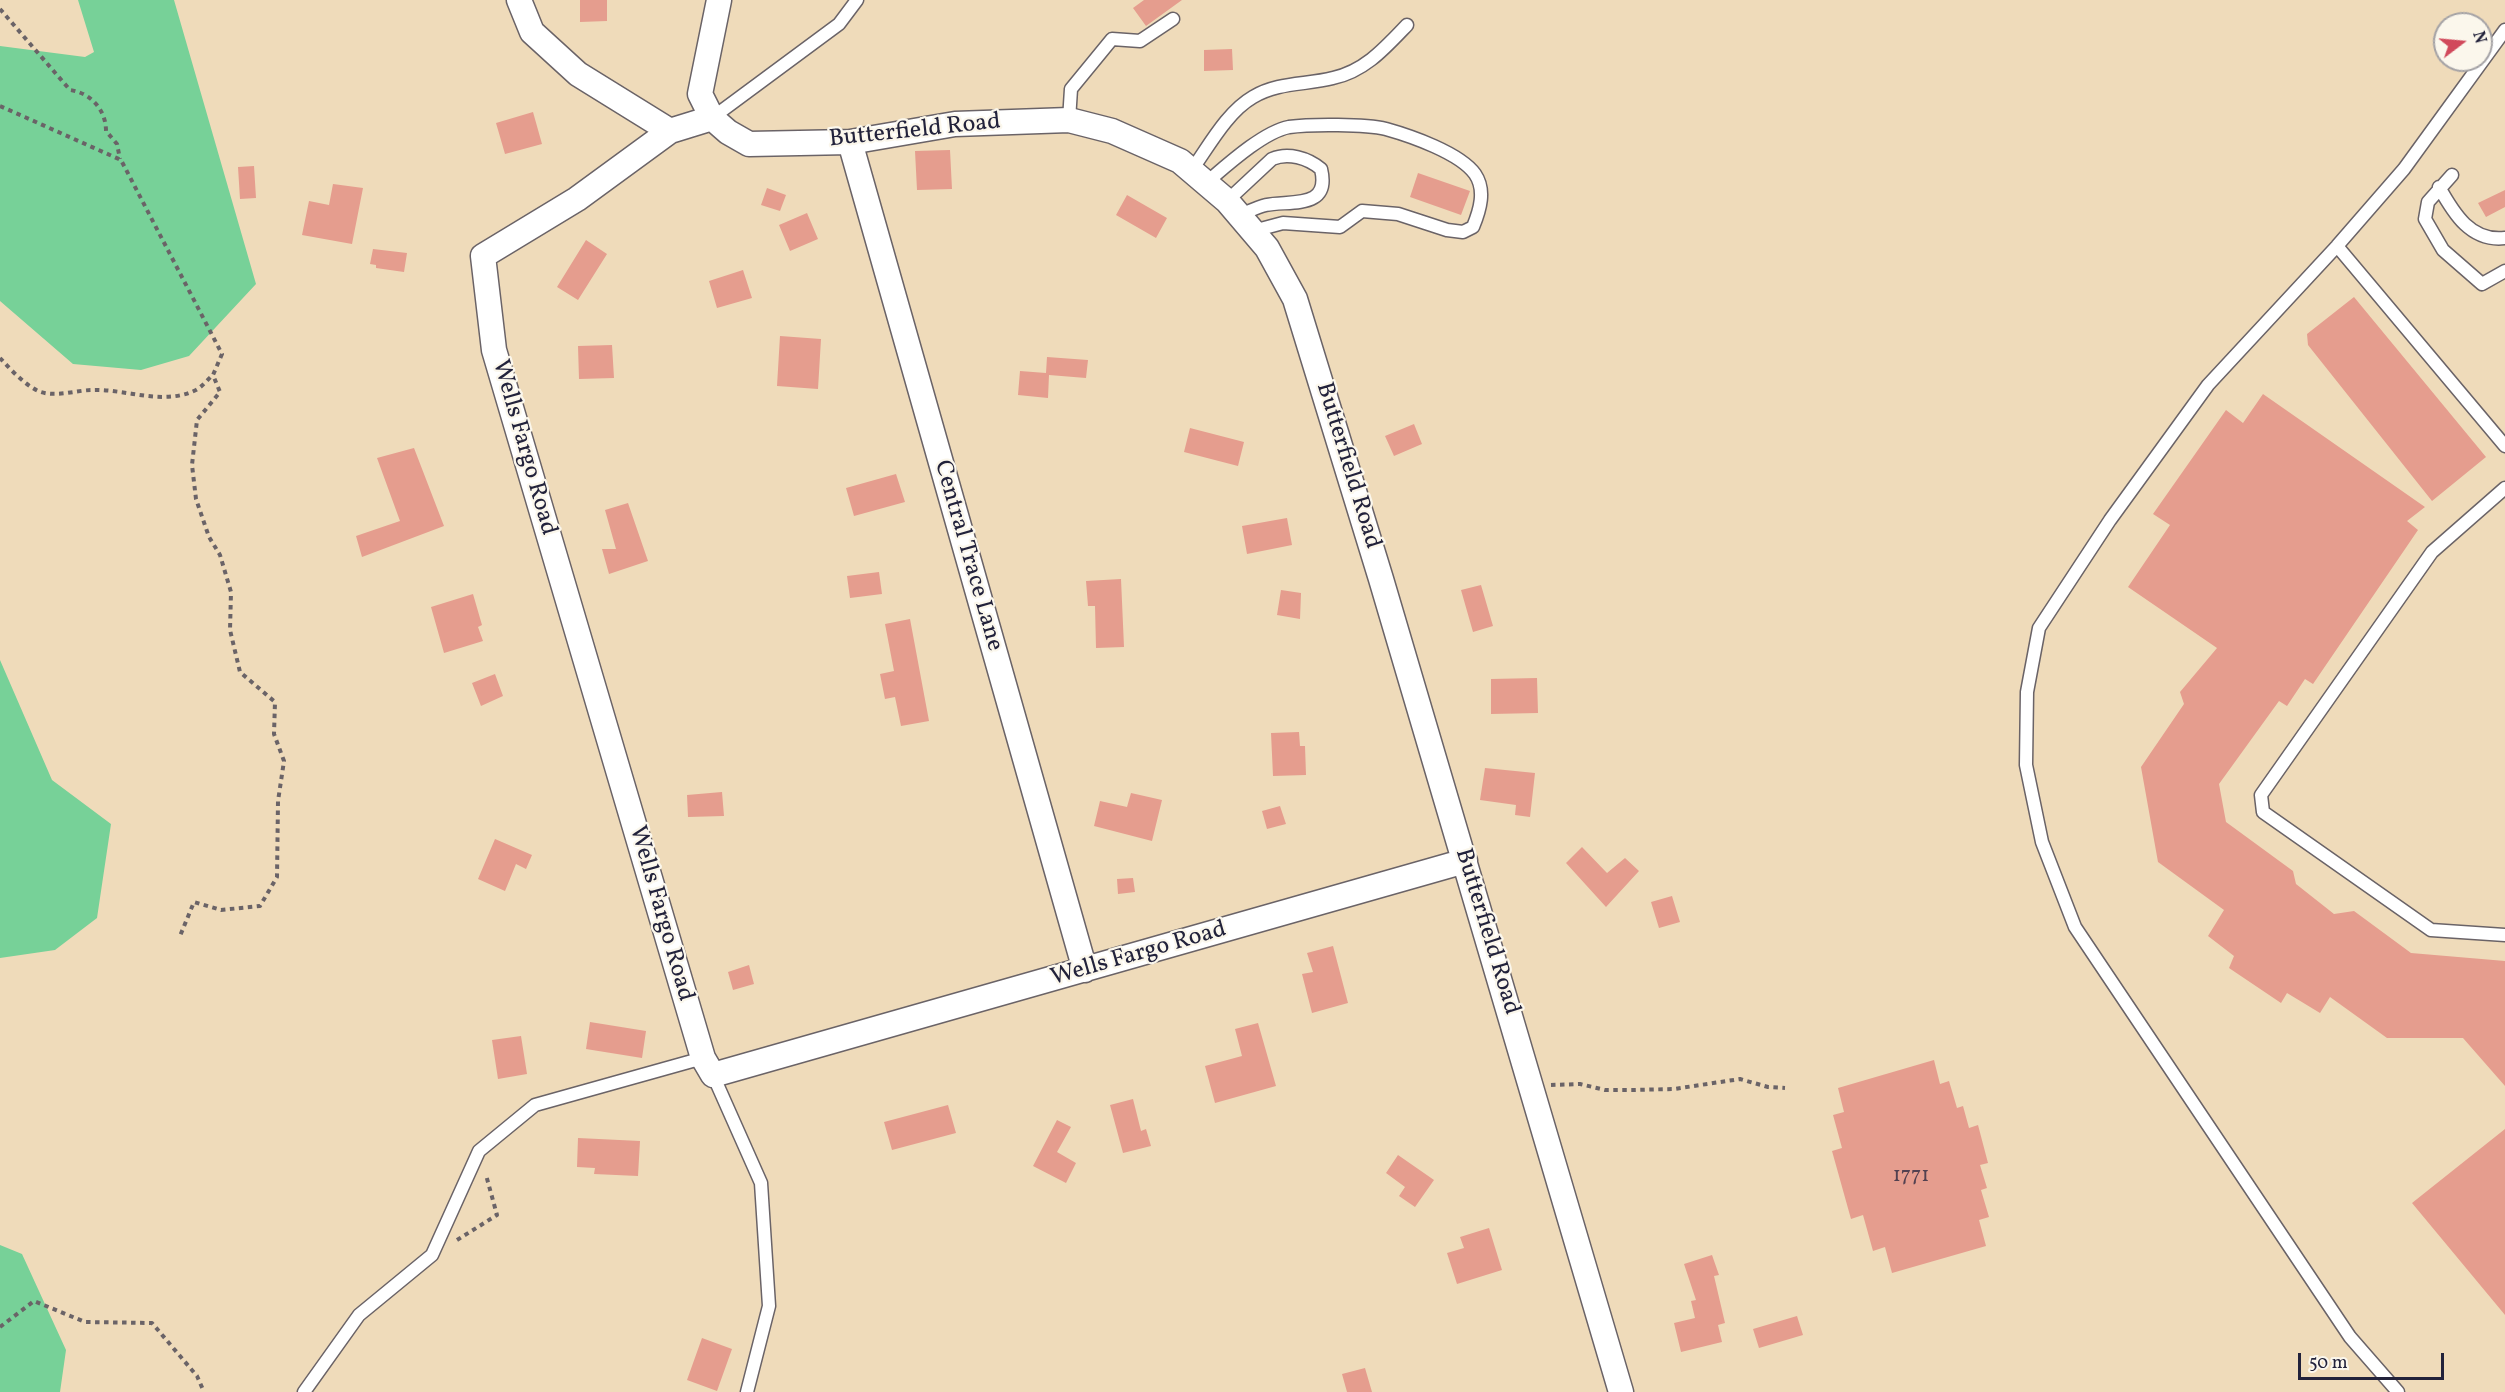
<!DOCTYPE html>
<html>
<head>
<meta charset="utf-8">
<style>
	body { margin:0 }
	#map { position:relative; width:2505px; height:1392px; overflow:hidden; background:#efdbba; font-family:Vollkorn,serif }
	canvas { display:block }
	.north { position:absolute; left:2433px; top:12px; width:60px; height:60px; box-sizing:border-box; background:#fbf7ec; border:2px solid #a4a2a5; border-radius:50%; rotate:74deg; font-size:16px; font-weight:700; line-height:24px; text-align:center; color:#22223b }
	.north::after { content:''; display:block; margin:auto; width:21px; height:27px; background:#d1495b; clip-path:polygon(50% 0,100% 100%,50% 72%,0 100%) }
	.scale { position:absolute; left:2298px; top:1353px; width:146px; height:27px; box-sizing:border-box; border:3px solid #22223b; border-top:0; padding-left:8px; font-size:18px; line-height:21px; white-space:nowrap; color:#22223b; -webkit-text-stroke:4px #fbf7ec; paint-order:stroke }
</style>
</head>
<body>
<div id="map">
<canvas width="2505" height="1392"></canvas>
<div class="north">N</div>
<div class="scale">50 m</div>
</div>
<script>
const c = document.querySelector('canvas').getContext('2d');
c.lineJoin = 'round';
function paint(path, color) { c.fillStyle = color; c.fill(path, 'evenodd'); }
function stroke(path, color, width, dash) { c.strokeStyle = color; c.lineWidth = width; c.lineCap = dash ? 'butt' : 'round'; c.setLineDash(dash || []); c.stroke(path); }
function drawText(font, color, halo, rows, align = 'center') {
  c.font = font + ' Vollkorn,serif'; c.lineWidth = 4.5; c.setLineDash([]); c.textBaseline = 'middle'; c.strokeStyle = halo; c.fillStyle = color; for (const [text, x, y, turn = 0] of rows) {
    c.save(); c.translate(x, y); c.rotate((+turn || 0) * Math.PI / 180); c.textAlign = isNaN(turn) ? turn : align; if (halo) c.strokeText(text, 0, 0); c.fillText(text, 0, 0); c.restore();
  }
}
paint(new Path2D(`
	M 78,0 L 174,0 L 256,284 L 189,356 L 141,370 L 73,364 L 0,301 L 0,46 L 85,57 L 94,52 Z
	M 0,660 L 52,780 L 111,824 L 97,918 L 55,950 L 0,958 Z
	M 0,1245 L 22,1254 L 66,1350 L 60,1392 L 0,1392 Z`), '#77d198');
paint(new Path2D(`
	M 580,0 L 607,0 L 607,21 L 580,22 Z
	M 1144,0 L 1182,0 L 1146,26 L 1133,8 Z
	M 1232,49 L 1233,70 L 1204,71 L 1204,50 Z
	M 533,112 L 542,144 L 505,154 L 496,123 Z
	M 950,150 L 952,189 L 917,190 L 915,151 Z
	M 254,166 L 256,198 L 240,199 L 238,167 Z
	M 1418,173 L 1470,191 L 1461,215 L 1410,197 Z
	M 333,184 L 363,188 L 352,244 L 302,235 L 309,201 L 329,205 Z
	M 767,188 L 786,195 L 780,211 L 761,205 Z
	M 2505,190 L 2505,207 L 2486,217 L 2478,203 Z
	M 1127,195 L 1167,218 L 1156,238 L 1116,215 Z
	M 807,213 L 818,239 L 790,251 L 779,225 Z
	M 586,240 L 607,254 L 578,300 L 557,287 Z
	M 373,249 L 407,253 L 404,272 L 376,268 L 376,265 L 370,264 Z
	M 743,270 L 752,298 L 717,308 L 709,281 Z
	M 2354,297 L 2486,457 L 2432,501 L 2308,345 L 2307,334 Z
	M 780,336 L 821,339 L 818,389 L 777,386 Z
	M 612,345 L 614,378 L 579,379 L 578,346 Z
	M 1047,357 L 1088,360 L 1086,378 L 1049,375 L 1048,398 L 1018,395 L 1020,371 L 1046,373 Z
	M 2263,394 L 2425,507 L 2407,521 L 2418,530 L 2313,684 L 2305,679 L 2287,706 L 2279,701 L 2219,784 L 2226,822 L 2293,871 L 2296,884 L 2334,914 L 2354,911 L 2411,953 L 2505,961 L 2505,1086 L 2463,1038 L 2387,1038 L 2330,997 L 2320,1013 L 2287,993 L 2281,1003 L 2229,968 L 2234,956 L 2208,936 L 2224,910 L 2158,862 L 2141,767 L 2184,704 L 2180,692 L 2217,648 L 2128,587 L 2170,525 L 2153,514 L 2226,410 L 2243,423 Z
	M 1414,424 L 1422,444 L 1394,456 L 1385,436 Z
	M 1190,428 L 1244,442 L 1238,466 L 1184,452 Z
	M 414,448 L 444,526 L 362,557 L 356,536 L 400,521 L 377,458 Z
	M 896,474 L 905,502 L 854,516 L 846,488 Z
	M 628,503 L 648,561 L 609,574 L 602,549 L 616,549 L 605,510 Z
	M 1287,518 L 1292,545 L 1247,554 L 1242,526 Z
	M 879,572 L 882,594 L 850,598 L 847,576 Z
	M 1121,579 L 1124,647 L 1096,648 L 1095,606 L 1088,606 L 1086,581 Z
	M 1481,585 L 1493,626 L 1473,632 L 1461,590 Z
	M 1281,590 L 1301,593 L 1300,619 L 1277,615 Z
	M 473,594 L 482,625 L 478,627 L 483,641 L 444,653 L 431,607 Z
	M 910,619 L 929,721 L 901,726 L 895,697 L 885,699 L 880,674 L 894,671 L 885,624 Z
	M 495,674 L 503,696 L 481,706 L 472,683 Z
	M 1537,678 L 1538,713 L 1491,714 L 1491,679 Z
	M 1299,732 L 1300,746 L 1305,746 L 1306,775 L 1273,776 L 1271,733 Z
	M 1485,768 L 1535,773 L 1530,817 L 1515,815 L 1516,805 L 1480,800 Z
	M 722,792 L 724,816 L 688,817 L 687,795 Z
	M 1131,793 L 1162,800 L 1152,841 L 1094,826 L 1100,801 L 1127,807 Z
	M 1280,806 L 1286,824 L 1267,829 L 1262,811 Z
	M 495,839 L 532,855 L 526,869 L 516,864 L 505,891 L 478,879 Z
	M 1582,847 L 1607,873 L 1625,858 L 1639,871 L 1606,907 L 1566,863 Z
	M 1133,878 L 1135,892 L 1118,894 L 1117,879 Z
	M 1672,896 L 1680,922 L 1659,928 L 1651,902 Z
	M 1333,946 L 1348,1003 L 1312,1013 L 1302,974 L 1313,972 L 1307,953 Z
	M 749,965 L 754,984 L 733,990 L 728,972 Z
	M 590,1022 L 646,1031 L 642,1058 L 586,1049 Z
	M 1258,1023 L 1276,1086 L 1215,1103 L 1205,1066 L 1242,1056 L 1235,1029 Z
	M 521,1036 L 527,1074 L 498,1079 L 492,1040 Z
	M 1934,1060 L 1940,1084 L 1949,1081 L 1957,1108 L 1963,1106 L 1969,1128 L 1978,1125 L 1988,1163 L 1980,1165 L 1987,1188 L 1981,1190 L 1989,1217 L 1979,1220 L 1986,1246 L 1892,1273 L 1885,1247 L 1873,1251 L 1863,1215 L 1851,1219 L 1832,1151 L 1842,1148 L 1833,1115 L 1844,1112 L 1838,1088 Z
	M 1133,1099 L 1141,1131 L 1146,1129 L 1151,1146 L 1123,1153 L 1110,1105 Z
	M 948,1105 L 956,1133 L 892,1150 L 884,1122 Z
	M 1057,1120 L 1071,1127 L 1057,1152 L 1076,1163 L 1066,1183 L 1033,1166 Z
	M 2505,1129 L 2505,1315 L 2412,1203 Z
	M 578,1138 L 640,1141 L 638,1176 L 594,1174 L 595,1168 L 577,1167 Z
	M 1398,1155 L 1434,1180 L 1415,1207 L 1399,1196 L 1405,1187 L 1386,1173 Z
	M 1489,1228 L 1502,1270 L 1457,1284 L 1447,1253 L 1464,1248 L 1460,1237 Z
	M 1712,1255 L 1719,1275 L 1714,1276 L 1725,1323 L 1718,1325 L 1722,1342 L 1681,1352 L 1674,1323 L 1695,1318 L 1691,1301 L 1696,1300 L 1684,1264 Z
	M 1797,1316 L 1803,1335 L 1759,1348 L 1753,1329 Z
	M 702,1338 L 732,1349 L 717,1391 L 687,1380 Z
	M 1365,1368 L 1372,1392 L 1347,1392 L 1342,1374 Z`), '#e59d8e');
const lane = new Path2D(`
	M 712,118 L 839,24 L 857,0
	M 1069,120 L 1071,89 L 1112,39 L 1140,41 L 1173,19
	M 1191,171 C 1209,146 1227,112 1253,97 C 1278,82 1306,85 1333,78 C 1365,71 1385,48 1407,25
	M 2452,175 L 2428,202 L 2425,219 L 2443,250 L 2482,284 L 2505,271
	M 1206,183 C 1226,166 1263,132 1289,127 C 1310,124 1366,124 1386,129 C 1411,136 1460,153 1475,174 C 1486,190 1480,210 1473,227 L 1463,232 L 1447,230 L 1398,214 L 1362,211 L 1340,227 L 1283,223 L 1253,231
	M 2439,187 C 2454,214 2471,242 2505,238
	M 1227,201 L 1272,159 C 1288,152 1308,158 1321,169 C 1331,210 1290,200 1266,205 C 1257,207 1248,212 1240,215
	M 2337,246 L 2505,446
	M 2505,488 L 2432,552 L 2261,795 L 2263,812 L 2431,930 L 2505,935
	M 713,1075 L 761,1183 L 769,1306 L 747,1392
	M 304,1392 L 359,1315 L 432,1255 L 479,1151 L 535,1105 L 703,1058
	M 2398,1392 L 2350,1337 L 2075,927 L 2042,842 L 2026,765 L 2027,692 L 2039,628 L 2110,520 L 2208,385 L 2337,246 L 2404,169 L 2505,30`);
const street = new Path2D(`
	M 519,0 L 532,32 L 578,74 L 670,131
	M 719,0 L 700,94 L 712,118 L 728,132 L 749,144 L 850,142 L 955,124 L 1069,120 L 1112,131 L 1180,161 L 1227,201 L 1267,248 L 1295,299 L 1381,579 L 1621,1392
	M 712,118 L 670,131 L 577,199 L 483,256 L 494,350 L 703,1058 L 713,1075 L 1465,861
	M 850,142 L 1085,970`);
stroke(lane, '#6a6367', 15);
stroke(street, '#6a6367', 27);
stroke(new Path2D(`
	M 0,9 L 70,90 C 91,93 106,110 106,131 L 117,144 L 120,159
	M 0,106 L 121,160 L 222,354 L 213,375 L 220,392 L 197,420 L 192,465 L 196,499 L 209,537 L 220,555 L 231,592 L 230,630 L 240,672 L 275,702 L 274,734 L 284,761 L 278,801 L 277,877 L 260,906 L 221,910 L 194,902 L 180,936
	M 0,358 C 11,370 24,384 38,391 C 55,398 76,390 93,390 C 127,389 163,406 196,390 C 202,387 208,379 213,375
	M 1551,1085 L 1580,1084 L 1605,1090 L 1632,1090 L 1674,1089 L 1740,1079 L 1768,1087 L 1785,1088
	M 457,1240 L 497,1215 L 486,1175
	M 0,1327 L 34,1301 L 85,1322 L 152,1323 L 197,1376 L 204,1392`), '#6a6367', 4, [4.5, 4.5]);
stroke(lane, '#fff', 12);
stroke(street, '#fff', 24);
drawText('21px', '#534150', null, [
	["1771",1911,1177]
]);
drawText('24px', '#22223b', '#fbf7ec', [
	["Butterfield Road",915,132,-6],
	["Wells Fargo Road",523,448,74],
	["Butterfield Road",1347,466,73],
	["Central Trace Lane",967,556,74],
	["Wells Fargo Road",660,914,74],
	["Butterfield Road",1486,932,73],
	["Wells Fargo Road",1139,955,-16]
]);
</script>
</body>
</html>
